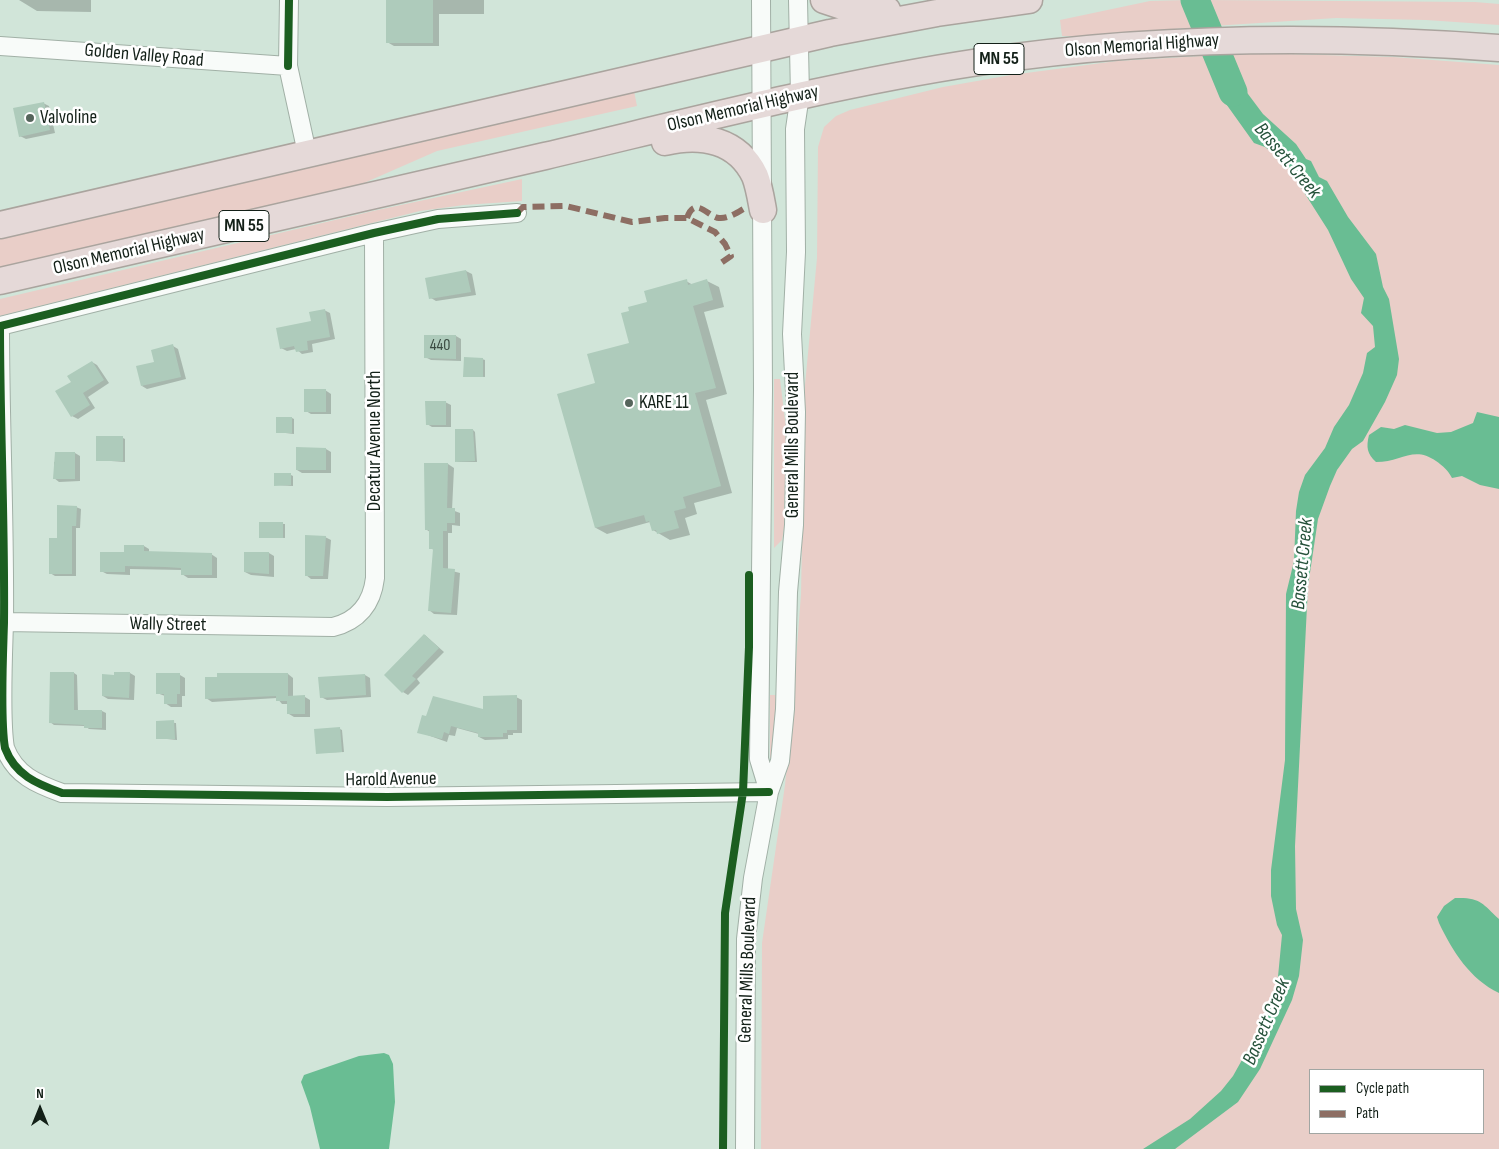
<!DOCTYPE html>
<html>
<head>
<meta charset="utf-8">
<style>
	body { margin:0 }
	#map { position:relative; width:1499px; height:1149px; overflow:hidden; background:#d1e5d9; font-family:"Sofia Sans Condensed",sans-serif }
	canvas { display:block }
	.legend { position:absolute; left:1309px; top:1069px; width:175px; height:65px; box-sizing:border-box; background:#fff; border:1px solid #a1a6a3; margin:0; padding:6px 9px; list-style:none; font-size:15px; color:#132018 }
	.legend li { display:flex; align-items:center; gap:10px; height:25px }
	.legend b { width:25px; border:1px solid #a1a6a3 }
	.north { position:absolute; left:15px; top:1084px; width:50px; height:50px; -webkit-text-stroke:4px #fff; paint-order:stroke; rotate:0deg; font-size:14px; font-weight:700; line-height:20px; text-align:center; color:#132018 }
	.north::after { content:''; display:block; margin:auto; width:18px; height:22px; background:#132018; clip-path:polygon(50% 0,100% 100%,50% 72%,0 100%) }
</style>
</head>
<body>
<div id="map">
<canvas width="1499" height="1149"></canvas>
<ul class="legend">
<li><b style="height:6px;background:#1b5e20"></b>Cycle path</li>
<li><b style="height:6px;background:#8d6e63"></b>Path</li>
</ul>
<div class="north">N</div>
</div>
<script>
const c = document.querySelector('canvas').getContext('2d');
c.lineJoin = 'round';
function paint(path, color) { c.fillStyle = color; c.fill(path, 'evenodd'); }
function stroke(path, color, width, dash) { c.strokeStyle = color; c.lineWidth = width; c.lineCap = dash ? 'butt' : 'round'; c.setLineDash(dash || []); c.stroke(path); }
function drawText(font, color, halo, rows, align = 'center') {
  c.font = font + ' "Sofia Sans Condensed",sans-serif'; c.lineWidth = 5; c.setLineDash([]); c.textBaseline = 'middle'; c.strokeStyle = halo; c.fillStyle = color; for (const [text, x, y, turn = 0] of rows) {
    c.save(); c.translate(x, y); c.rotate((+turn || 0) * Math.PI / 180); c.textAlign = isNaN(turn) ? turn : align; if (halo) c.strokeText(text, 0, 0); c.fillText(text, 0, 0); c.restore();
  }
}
paint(new Path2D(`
	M 1188,0 L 1200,27 L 1082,36 L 1062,36 L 1060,20 L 1150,1 Z
	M 1203,0 L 1475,2 L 1499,4 L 1499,25 L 1426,20 L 1336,18 L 1213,26 Z
	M 1252,53 L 1393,57 L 1499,65 L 1499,1149 L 761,1149 L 762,943 L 785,785 L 792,714 L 801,594 L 805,385 L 817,258 L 818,147 L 824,127 L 836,116 L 850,110 L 943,87 L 1011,75 L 1117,61 ZM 1310,1070 L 1483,1070 L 1483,1133 L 1310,1133 Z
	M 634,91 L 637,106 L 437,151 L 364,183 L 336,190 L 211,221 L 0,268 L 0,237 L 440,138 Z
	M 522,179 L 522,201 L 464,205 L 420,211 L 0,316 L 0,299 L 373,211 Z
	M 774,379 L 780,379 L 786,428 L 784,528 L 782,540 L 774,548 Z
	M 770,695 L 775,695 L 777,703 L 772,758 L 770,758 Z`), '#e9cec8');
paint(new Path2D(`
	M 1188,0 L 1203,0 L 1213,26 L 1200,27 Z
	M 1226,55 L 1232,60 L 1239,82 L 1263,114 L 1296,144 L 1306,159 L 1311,161 L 1319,177 L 1327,181 L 1348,217 L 1376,254 L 1383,287 L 1389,299 L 1399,359 L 1397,375 L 1385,402 L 1363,441 L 1352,449 L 1337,470 L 1330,486 L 1318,519 L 1308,586 L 1295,846 L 1296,909 L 1303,940 L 1299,976 L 1292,1000 L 1260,1069 L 1238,1102 L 1175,1149 L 1143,1149 L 1190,1119 L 1221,1091 L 1233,1076 L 1257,1033 L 1277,987 L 1282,935 L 1277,925 L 1271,896 L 1271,870 L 1285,760 L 1286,594 L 1294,561 L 1296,511 L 1299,492 L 1305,475 L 1325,448 L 1334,427 L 1349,405 L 1363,373 L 1367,353 L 1375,347 L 1373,326 L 1361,313 L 1364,298 L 1351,279 L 1328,230 L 1286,164 L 1265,147 L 1254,143 L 1224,101 L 1209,61 L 1212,56 Z
	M 1477,412 L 1499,417 L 1499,489 L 1480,485 L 1462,476 L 1452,478 C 1448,470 1443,466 1436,461 C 1414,445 1401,462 1376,462 C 1367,454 1366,447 1369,435 L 1381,427 L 1394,429 L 1405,425 L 1437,433 L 1451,432 L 1473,423 Z
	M 1455,898 C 1480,897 1482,903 1499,919 L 1499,993 C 1470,979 1453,952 1439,923 L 1437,917 L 1444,906 Z
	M 384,1053 L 389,1055 L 393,1064 L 395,1102 L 389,1149 L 320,1149 L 310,1107 L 301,1082 L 304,1075 L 359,1056 Z`), '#69bd93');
paint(new Path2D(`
	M 19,0 L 91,0 L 91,12 L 37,11 Z
	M 387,0 L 484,0 L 484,14 L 439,14 L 439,46 L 394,46 L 387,42 Z
	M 43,103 L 49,106 L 55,133 L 26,139 L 20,136 Z
	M 466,271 L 472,274 L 476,295 L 436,301 L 431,298 Z
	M 686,281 L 693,285 L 707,281 L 719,287 L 724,307 L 704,312 L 727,394 L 706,400 L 732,493 L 694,503 L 697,514 L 685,518 L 690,535 L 670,540 L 653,530 L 650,522 L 607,534 L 596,528 L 597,384 L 630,344 L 630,312 Z
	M 324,310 L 330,313 L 335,339 L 312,344 L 313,352 L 302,354 L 296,349 L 287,351 L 281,348 Z
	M 456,336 L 461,339 L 461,361 L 431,360 L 425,357 Z
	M 173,346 L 178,349 L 186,379 L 147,389 L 142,386 L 155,363 Z
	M 482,359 L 485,360 L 485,377 L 465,376 Z
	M 92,362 L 97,365 L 109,383 L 88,397 L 95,408 L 78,419 L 72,416 L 72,382 Z
	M 325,390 L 331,394 L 331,414 L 311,414 L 306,411 Z
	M 445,402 L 451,405 L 451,427 L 432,427 L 427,424 Z
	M 292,418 L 294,419 L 294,434 L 277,432 Z
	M 473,430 L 475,432 L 477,462 L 458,462 L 456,461 Z
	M 123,438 L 125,439 L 125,462 L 97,460 Z
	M 326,449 L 331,452 L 331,473 L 302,473 L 297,470 Z
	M 75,453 L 80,456 L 80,481 L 59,482 L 54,478 L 54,462 Z
	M 425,464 L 448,464 L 454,468 L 452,510 L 460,513 L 460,526 L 452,525 L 452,533 L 448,533 L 448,570 L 460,573 L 457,615 L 434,614 L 429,610 L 434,550 L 430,548 L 430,532 L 427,530 Z
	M 291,475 L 293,476 L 293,486 L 275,485 Z
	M 76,507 L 81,509 L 80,528 L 76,528 L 76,576 L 55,576 L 50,573 L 58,539 Z
	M 260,523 L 285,524 L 285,538 L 260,537 Z
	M 325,537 L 331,540 L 328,579 L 311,579 L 306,575 Z
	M 144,546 L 149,549 L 149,552 L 211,554 L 217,558 L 217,578 L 188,578 L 182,574 L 182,570 L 130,569 L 130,575 L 107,574 L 101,571 L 125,553 Z
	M 269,553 L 274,556 L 274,577 L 251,575 L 245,572 Z
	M 425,635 L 444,652 L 417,679 L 420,683 L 408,695 L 403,692 Z
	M 74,673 L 77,675 L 78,711 L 102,711 L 106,713 L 106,730 L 89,729 L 85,726 L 54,725 L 50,722 Z
	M 130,673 L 135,676 L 134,700 L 108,699 L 103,696 L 115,676 Z
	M 288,674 L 293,678 L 293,697 L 305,697 L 310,700 L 310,717 L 294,717 L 289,714 L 288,704 L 282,704 L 277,698 L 212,702 L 206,698 Z
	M 180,675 L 185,678 L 185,696 L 182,696 L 182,707 L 171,707 L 165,703 L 165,696 L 157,693 Z
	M 365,675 L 370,678 L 371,697 L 327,700 L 321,697 Z
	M 516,697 L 522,700 L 522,733 L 513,733 L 513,735 L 508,735 L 508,739 L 485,740 L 479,737 L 479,734 L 457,728 L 455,736 L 449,735 L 447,742 L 419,732 L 485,711 Z
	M 157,722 L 176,723 L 177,740 L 157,738 Z
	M 340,729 L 342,730 L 344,752 L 317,753 Z`), '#0003');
stroke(new Path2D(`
	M 1195,0 L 1233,92`), '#69bd93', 29);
paint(new Path2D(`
	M 386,0 L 433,0 L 433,43 L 386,43 Z
	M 44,102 L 50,130 L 19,137 L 13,108 Z
	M 466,270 L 471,292 L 429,299 L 425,278 Z
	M 687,279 L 688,285 L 707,279 L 713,300 L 693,306 L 716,388 L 695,393 L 721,486 L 683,497 L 686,508 L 674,511 L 679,528 L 657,534 L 656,530 L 652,531 L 649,521 L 646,522 L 644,515 L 595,528 L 557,394 L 595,383 L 587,354 L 629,343 L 621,313 L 629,311 L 628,307 L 647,302 L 644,291 Z
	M 325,309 L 330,337 L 307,341 L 308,350 L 296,352 L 294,346 L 280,349 L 276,328 L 311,321 L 309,312 Z
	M 424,335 L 456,335 L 456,359 L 424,358 Z
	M 173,344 L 181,377 L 141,386 L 136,366 L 154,362 L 151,350 Z
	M 464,357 L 483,358 L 483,377 L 463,377 Z
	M 92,361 L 104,380 L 83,393 L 90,405 L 71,417 L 55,391 L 71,382 L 67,376 Z
	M 304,389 L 326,389 L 326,412 L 304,412 Z
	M 425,401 L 446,401 L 446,425 L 426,425 Z
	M 276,417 L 292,417 L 292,433 L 276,433 Z
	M 455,429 L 473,429 L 475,461 L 455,462 Z
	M 96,436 L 123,436 L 123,461 L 96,461 Z
	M 296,447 L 326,448 L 326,470 L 296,470 Z
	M 55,452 L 75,452 L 75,479 L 53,479 Z
	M 424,463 L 448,463 L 447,508 L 455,508 L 455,523 L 447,523 L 447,531 L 443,531 L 443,568 L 455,569 L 451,613 L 428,611 L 433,549 L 429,549 L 429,530 L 425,530 Z
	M 274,473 L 291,473 L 291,485 L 274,486 Z
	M 57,505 L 77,506 L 76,526 L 72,526 L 72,574 L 49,574 L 49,538 L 57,538 Z
	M 259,522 L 283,522 L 283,538 L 259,538 Z
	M 305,535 L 326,536 L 323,576 L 305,576 Z
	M 124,545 L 144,545 L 144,551 L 212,553 L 212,575 L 181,575 L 181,568 L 166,567 L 125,566 L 125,572 L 100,572 L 100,552 L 124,552 Z
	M 244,552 L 269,552 L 269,574 L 244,572 Z
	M 424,634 L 439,648 L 412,676 L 416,679 L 402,693 L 384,675 Z
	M 50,672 L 74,672 L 74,710 L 102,710 L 102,728 L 84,728 L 84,725 L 49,723 Z
	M 114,672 L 130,672 L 129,698 L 102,696 L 102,674 L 114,675 Z
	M 156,673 L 180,673 L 180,694 L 177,694 L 177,704 L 164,704 L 164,694 L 156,694 Z
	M 217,673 L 288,673 L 288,696 L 305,695 L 305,714 L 287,714 L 287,701 L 276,701 L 276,696 L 205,699 L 205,677 L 217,677 Z
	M 365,674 L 366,695 L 320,698 L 318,677 Z
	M 517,695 L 517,730 L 507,730 L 507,733 L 503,733 L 503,737 L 478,737 L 478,733 L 451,726 L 449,734 L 444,732 L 442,739 L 417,733 L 422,715 L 426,716 L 433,696 L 483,709 L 483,696 Z
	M 174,720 L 175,739 L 156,739 L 156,721 Z
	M 340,727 L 342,752 L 316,754 L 314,729 Z`), '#aecbbb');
const minor = new Path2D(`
	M 289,0 L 288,66 L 307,153
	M 761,0 L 763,389 L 759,759 L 769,792
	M 0,46 L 288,66
	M 0,326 C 0,425 5,524 4,623 C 3,656 0,719 5,748 C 15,775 37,784 62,793 L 387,797 L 769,792
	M 0,326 L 374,233 L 438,219 L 517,213
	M 4,622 L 333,627 C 358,621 372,604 375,578 L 374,233
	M 745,1149 L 746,939 L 753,878 L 769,792 L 780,761 L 785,709 L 788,592 L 794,525 L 796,412 L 792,334 L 796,252 L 795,129 L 800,95 L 798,0`);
const highway = new Path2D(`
	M 824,0 L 860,12 L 887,10
	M 665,142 C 701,133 738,140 755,176 C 759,186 761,199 763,210
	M 0,225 L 830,33 L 937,13 L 1029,0
	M 0,281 C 182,240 364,199 545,156 C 689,122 833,84 979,62 C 1151,36 1326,35 1499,48`);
stroke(minor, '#a1b0a6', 20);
stroke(highway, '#aaa49e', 29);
stroke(minor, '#f8fbf9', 18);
stroke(highway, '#e5d9d8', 26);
stroke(new Path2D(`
	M 517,213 L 523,207 L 566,206 L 632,222 L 665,218 L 687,218 L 715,232 L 725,244 L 731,256 L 718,265
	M 687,218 C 695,195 708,217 719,218 C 728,219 738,212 745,208`), '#8d6e63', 6, [12, 6]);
stroke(new Path2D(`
	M 288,66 L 289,0
	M 0,326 C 0,425 5,524 4,623 C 3,656 0,719 5,748 C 15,775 37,784 62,793 L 387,797 L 769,792
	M 0,326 L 374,233 L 438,219 L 517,213
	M 723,1149 L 725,913 L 743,792 L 749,647 L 749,575`), '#1b5e20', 8);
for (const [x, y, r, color] of [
	[30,118,5,"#56655c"],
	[629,403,5,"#56655c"]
]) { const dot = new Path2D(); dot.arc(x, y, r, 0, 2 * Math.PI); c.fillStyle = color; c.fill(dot); stroke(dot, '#fff', 2); }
drawText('16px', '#3a4b41', null, [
	["440",440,346]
]);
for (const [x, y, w] of [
	[999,59,50],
	[244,226,50]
]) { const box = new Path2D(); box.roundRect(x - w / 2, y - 15.5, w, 31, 4); c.fillStyle = '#fff'; c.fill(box); stroke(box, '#132018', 1); }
drawText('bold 18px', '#132018', null, [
	["MN 55",999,59],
	["MN 55",244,226]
]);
drawText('19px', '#132018', '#fff', [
	["Olson Memorial Highway",1142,46,-4],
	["Golden Valley Road",144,56,5],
	["Olson Memorial Highway",743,109,-13],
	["Olson Memorial Highway",129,252,-13],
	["Decatur Avenue North",375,441,-90],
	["General Mills Boulevard",793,445,-90],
	["Wally Street",168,625,1],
	["Harold Avenue",391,780,-1],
	["General Mills Boulevard",748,970,-88]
]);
drawText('19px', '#132018', '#fff', [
	["Valvoline",40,118],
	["KARE 11",639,403]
], 'left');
drawText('italic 20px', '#26523b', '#fff', [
	["Bassett Creek",1287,161,50],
	["Bassett Creek",1303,564,-85],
	["Bassett Creek",1267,1022,-67]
]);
</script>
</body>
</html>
